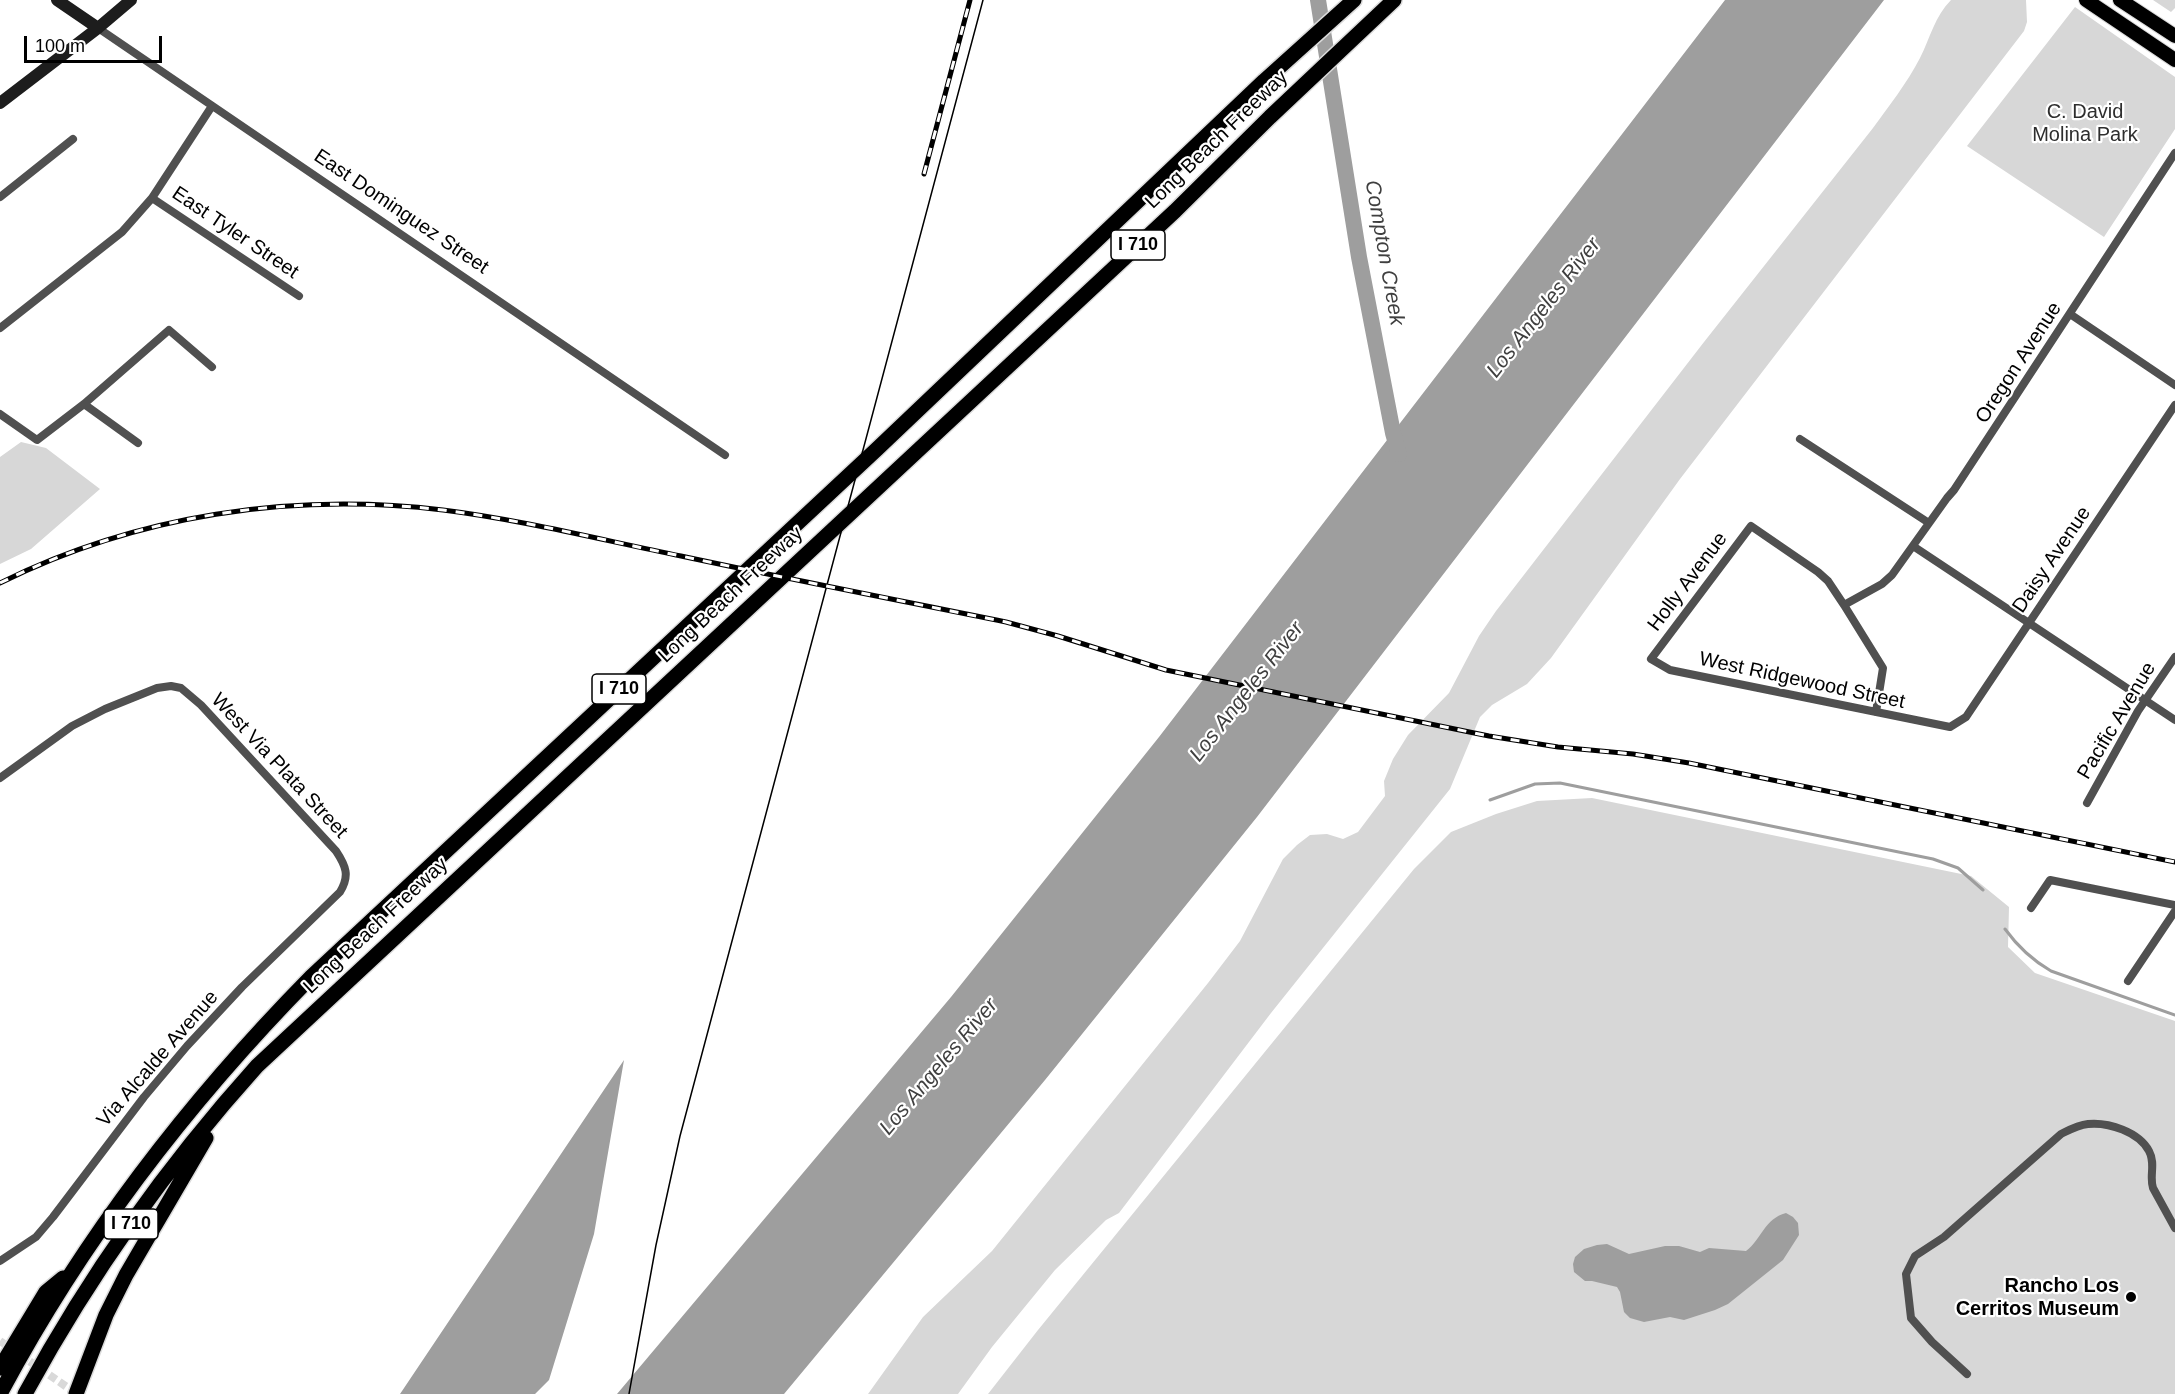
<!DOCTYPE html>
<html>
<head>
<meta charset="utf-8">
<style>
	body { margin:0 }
	#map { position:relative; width:2175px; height:1394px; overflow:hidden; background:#fff; font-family:Helvetica,sans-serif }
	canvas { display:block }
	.scale { position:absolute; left:24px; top:36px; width:138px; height:27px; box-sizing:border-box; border:3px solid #000; border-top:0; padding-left:8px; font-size:18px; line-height:21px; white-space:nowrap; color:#000; -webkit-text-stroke:4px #fff; paint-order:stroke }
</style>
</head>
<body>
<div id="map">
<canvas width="2175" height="1394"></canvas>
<div class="scale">100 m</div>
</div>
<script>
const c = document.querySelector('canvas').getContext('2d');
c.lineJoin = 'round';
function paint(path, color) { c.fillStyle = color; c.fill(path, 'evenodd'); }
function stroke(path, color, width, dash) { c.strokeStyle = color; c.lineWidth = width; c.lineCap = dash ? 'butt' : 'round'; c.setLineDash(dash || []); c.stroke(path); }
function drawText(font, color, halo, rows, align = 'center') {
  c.font = font + ' Helvetica,sans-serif'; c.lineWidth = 4.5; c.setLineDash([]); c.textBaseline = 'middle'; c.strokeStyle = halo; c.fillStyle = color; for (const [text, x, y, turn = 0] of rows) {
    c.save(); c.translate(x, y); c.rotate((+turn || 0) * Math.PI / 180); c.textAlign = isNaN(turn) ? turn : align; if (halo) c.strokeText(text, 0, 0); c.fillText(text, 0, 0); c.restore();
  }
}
paint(new Path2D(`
	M 1951,0 L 2026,0 L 2027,22 L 2024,31 L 1680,479 L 1551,658 L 1527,684 L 1492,705 L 1480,717 L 1450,789 L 1271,1013 L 1119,1213 L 1106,1220 L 1055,1270 L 992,1347 L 958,1394 L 868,1394 L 923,1317 L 992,1251 L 1208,983 L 1240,941 L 1283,859 L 1297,845 L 1310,835 L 1327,834 L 1343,839 L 1358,832 L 1385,796 L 1384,781 L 1393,759 L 1408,735 L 1449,693 L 1479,636 L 1496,611 L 1704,342 L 1873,128 C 1889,106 1907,83 1920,58 C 1930,38 1935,16 1951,0 Z
	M 2153,0 L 2175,0 L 2175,8 L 2171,12 Z
	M 2075,7 L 2175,77 L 2175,129 L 2104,237 L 1967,146 Z
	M 21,442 L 46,448 L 100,489 L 31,549 L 0,564 L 0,457 Z
	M 1592,798 L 1971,876 L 2009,907 L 2008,947 L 2035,973 L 2175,1021 L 2175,1394 L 988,1394 L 1038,1330 L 1414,869 L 1451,832 L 1496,814 L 1537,801 Z`), '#d7d7d7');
paint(new Path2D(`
	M 1725,0 L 1884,0 L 1257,817 L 1045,1080 L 784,1394 L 617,1394 L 951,997 L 1159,737 Z
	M 624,1060 L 594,1234 L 549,1380 L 535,1394 L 400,1394 Z
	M 1786,1213 L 1793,1217 L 1798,1223 L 1799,1235 L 1783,1260 L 1728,1304 L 1715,1310 L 1684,1320 L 1670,1317 L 1644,1322 L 1630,1318 L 1624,1312 L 1620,1292 L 1617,1287 L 1592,1281 L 1585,1281 L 1574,1272 L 1573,1264 L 1575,1257 L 1584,1249 L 1597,1245 L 1607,1244 L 1629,1254 L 1665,1246 L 1679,1246 L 1700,1252 L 1709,1248 L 1746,1251 C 1762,1239 1764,1219 1786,1213 Z`), '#9e9e9e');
stroke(new Path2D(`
	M 1490,800 L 1535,784 L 1560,783 L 1933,859 L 1958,868 L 1983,890
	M 2005,929 C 2018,947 2032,960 2051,971 L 2175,1015`), '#9e9e9e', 3);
stroke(new Path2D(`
	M 1318,0 L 1359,257 L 1393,433 L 1399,454`), '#9e9e9e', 16);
stroke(new Path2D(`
	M 0,1341 L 77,1394`), '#d9d9d9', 8, [8, 4]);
const primary = new Path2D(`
	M 2086,0 L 2175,60
	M 2120,0 L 2175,36`);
const highway = new Path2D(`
	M 0,1368 L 46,1292 L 63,1278
	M 0,1394 C 83,1238 187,1103 311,977 L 877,449 L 1264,81 L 1354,0
	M 25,1394 C 89,1276 167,1166 257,1066 L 1175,211 L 1270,117 L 1394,0
	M 76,1394 L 106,1315 L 126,1275 L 206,1138`);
stroke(primary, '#dbdbdb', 16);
stroke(highway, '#dbdbdb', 18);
stroke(new Path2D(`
	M 98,28 L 725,455
	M 0,197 L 73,139
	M 152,198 L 299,296
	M 2070,314 L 2175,385
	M 0,328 L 122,232 L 152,198 L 212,106
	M 84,404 L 138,443
	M 0,414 L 37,440 L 84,404 L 169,330 L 212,367
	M 1800,439 L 1929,523
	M 1913,546 L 2175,720
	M 1844,605 L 1828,581 L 1818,572 L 1751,526 L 1651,659 L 1670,670 L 1950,727 L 1966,717 L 2175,405
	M 1876,712 L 1883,668 L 1844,605 L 1882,584 L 1892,575 L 1947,498 L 1954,490 L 2175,153
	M 0,778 L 72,726 L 105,709 L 157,688 L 171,686 L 181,688 L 201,705 L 336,851 C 346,866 350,876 340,892 L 242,987 L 187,1046 L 144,1097 L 53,1217 L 36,1237 L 0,1261
	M 2087,803 L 2138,711 L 2175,657
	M 2031,908 L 2050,880 L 2175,905
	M 2128,981 L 2175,911
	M 1967,1374 L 1932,1342 L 1911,1318 L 1906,1274 L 1915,1256 L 1944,1237 L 2061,1134 C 2069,1130 2078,1125 2088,1124 C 2109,1122 2139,1132 2149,1151 C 2156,1164 2149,1176 2153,1188 L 2175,1228`), '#505050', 8);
stroke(new Path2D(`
	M 57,0 L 98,28
	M 0,103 L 98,28 L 131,0`), '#1d1d1d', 12);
stroke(primary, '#000', 14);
stroke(highway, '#000', 15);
stroke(new Path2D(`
	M 629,1394 L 656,1245 L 680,1136 L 983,0`), '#000', 1.5);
const rail = new Path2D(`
	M 924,174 L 970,0
	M 0,583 C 137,515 291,492 443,510 C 523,520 602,540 681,556 C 789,579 897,600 1006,622 L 1058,636 L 1166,670 L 1489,736 L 1558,747 L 1633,754 L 1689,763 L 2175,862`);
stroke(rail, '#000', 5);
stroke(rail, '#fff', 3, [9]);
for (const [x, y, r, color] of [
	[2131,1297,6,"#000"]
]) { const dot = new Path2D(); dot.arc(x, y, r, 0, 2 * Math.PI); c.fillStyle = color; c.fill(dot); stroke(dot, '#fff', 2); }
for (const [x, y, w] of [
	[1138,245,54],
	[619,689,54],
	[131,1224,54]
]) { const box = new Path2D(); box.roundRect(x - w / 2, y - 15, w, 30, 4.5); c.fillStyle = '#fff'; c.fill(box); stroke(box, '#000', 1.5); }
drawText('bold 18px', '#000', null, [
	["I 710",1138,245],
	["I 710",619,689],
	["I 710",131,1224]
]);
drawText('20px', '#2e2e2e', '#fff', [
	["C. David",2085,112],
	["Molina Park",2085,135]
]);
drawText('20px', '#000', '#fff', [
	["Long Beach Freeway",1217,140,-44],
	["East Dominguez Street",401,212,34],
	["East Tyler Street",235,233,34],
	["Oregon Avenue",2019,363,-57],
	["Daisy Avenue",2052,560,-56],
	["Holly Avenue",1688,582,-53],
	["Long Beach Freeway",731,595,-43],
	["West Ridgewood Street",1802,681,12],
	["Pacific Avenue",2117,721,-59],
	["West Via Plata Street",279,766,47],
	["Long Beach Freeway",376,926,-43],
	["Via Alcalde Avenue",158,1059,-49]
]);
drawText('bold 20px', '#000', '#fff', [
	["Rancho Los",2119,1286],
	["Cerritos Museum",2119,1309]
], 'right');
drawText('italic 21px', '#3f3f3f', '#fff', [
	["Compton Creek",1384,253,80],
	["Los Angeles River",1544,308,-52],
	["Los Angeles River",1247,692,-52],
	["Los Angeles River",939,1067,-50]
]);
</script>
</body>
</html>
